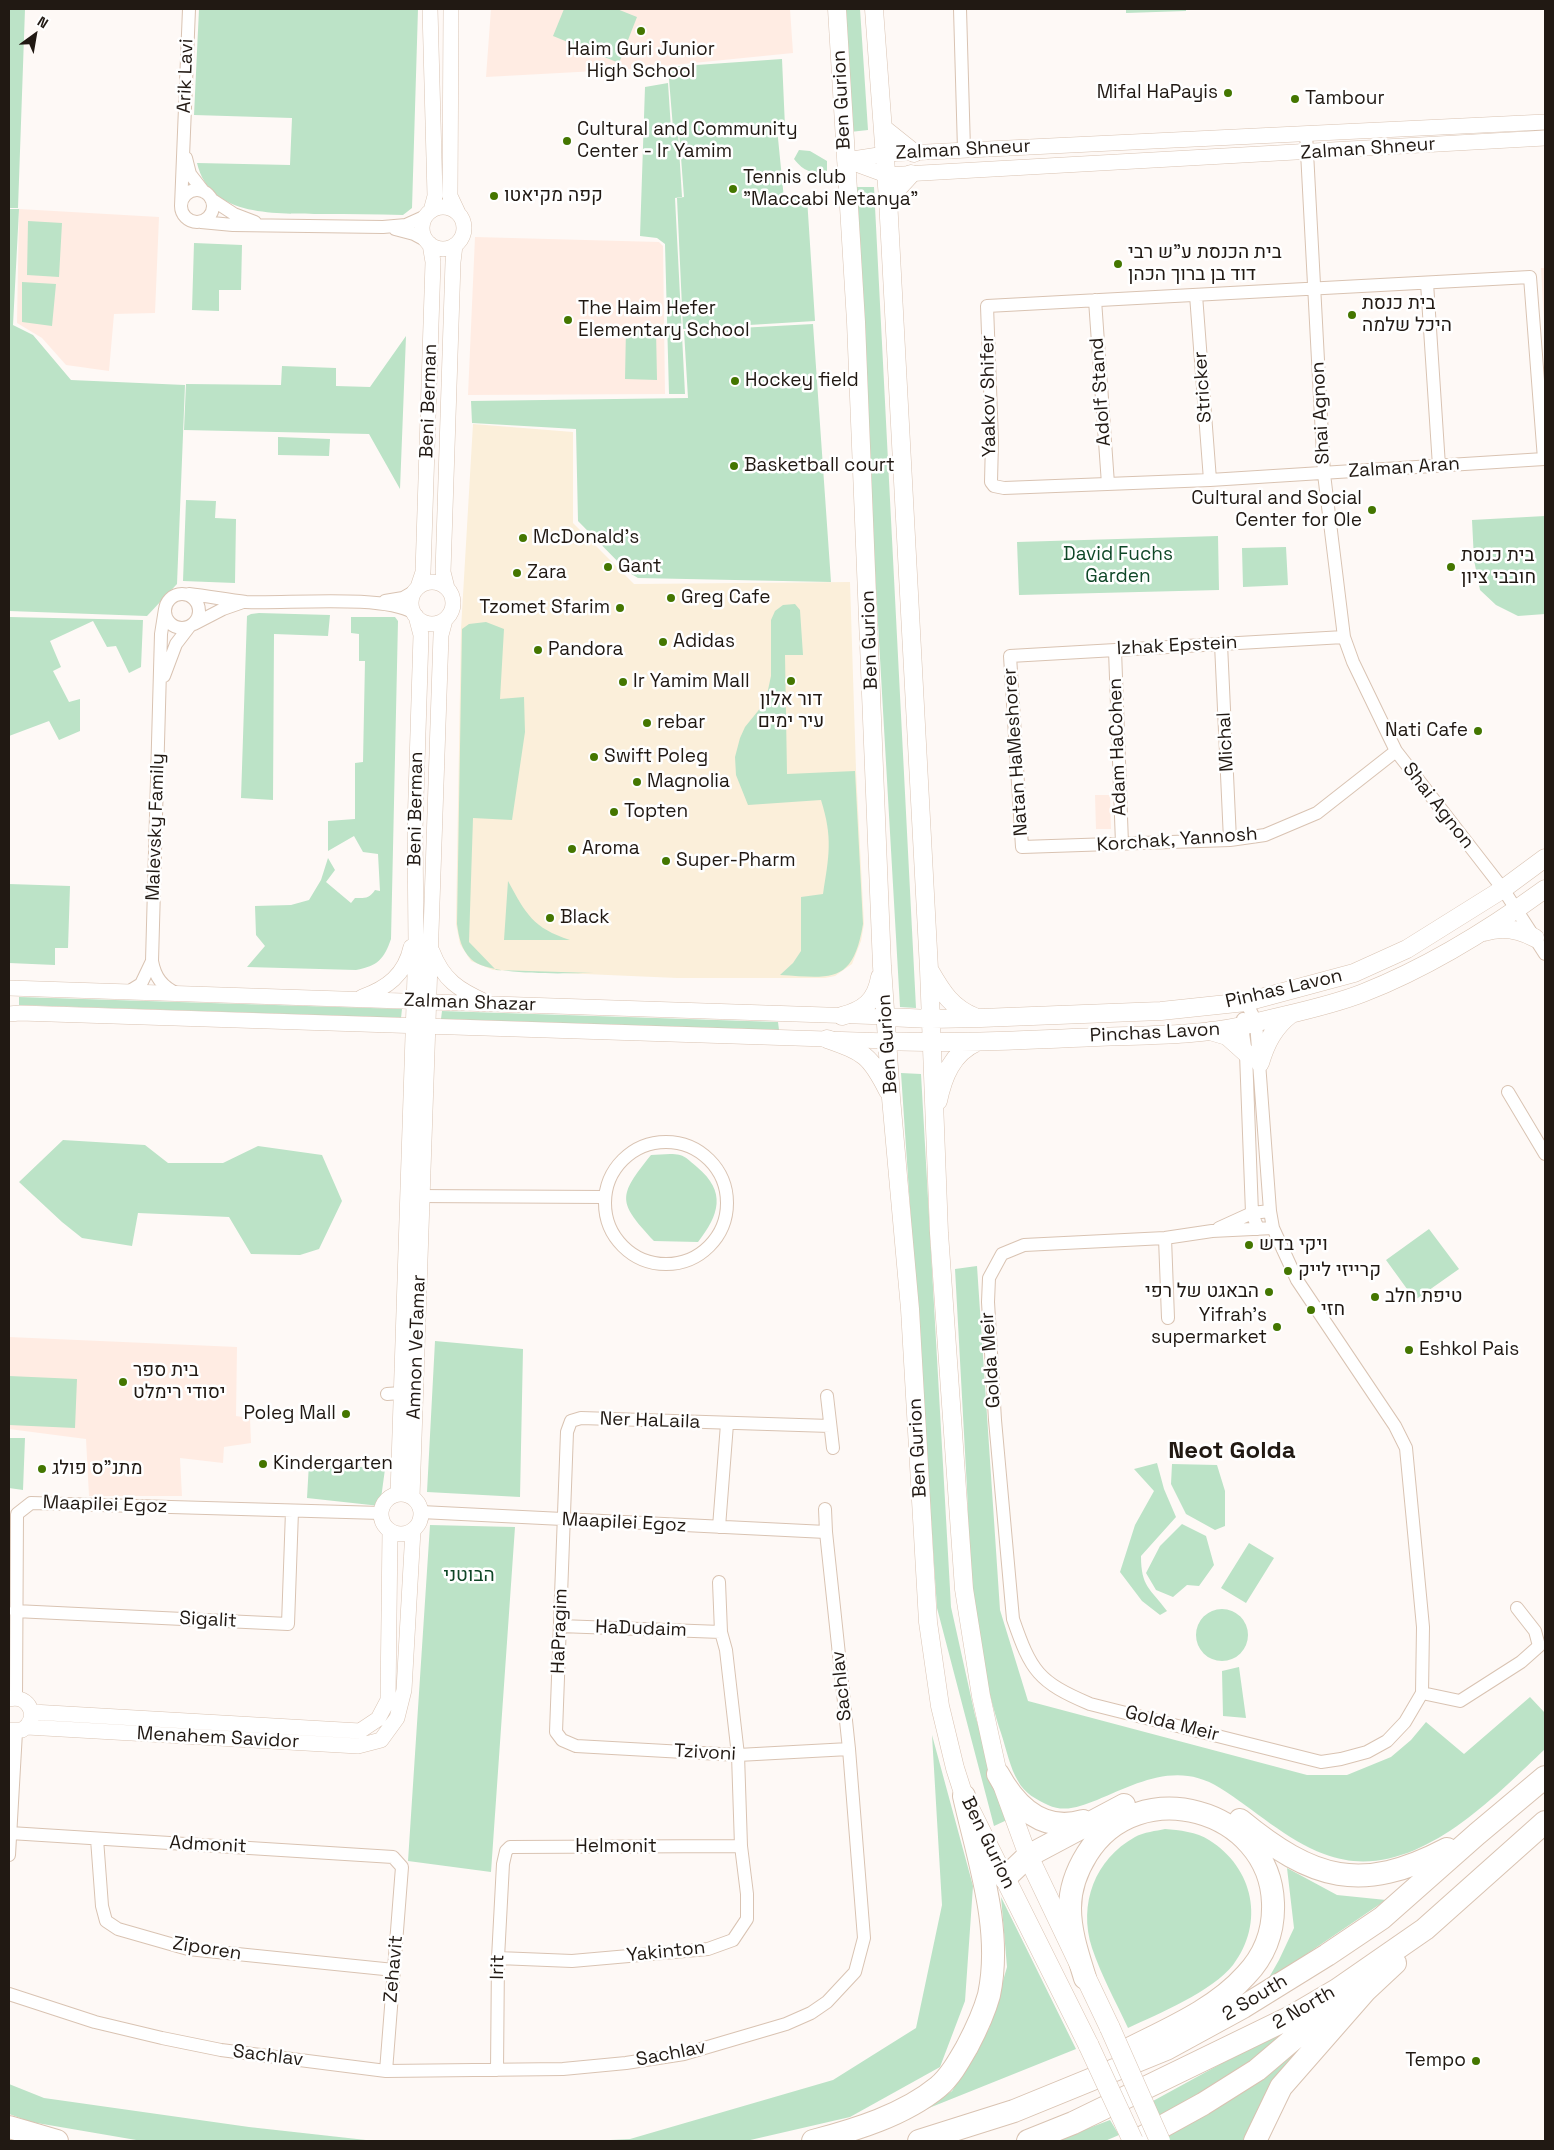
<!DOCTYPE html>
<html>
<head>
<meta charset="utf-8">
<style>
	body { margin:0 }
	#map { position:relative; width:1554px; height:2150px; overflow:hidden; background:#fef9f6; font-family:"Space Grotesk",sans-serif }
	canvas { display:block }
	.frame { position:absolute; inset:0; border:10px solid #211913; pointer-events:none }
	.north { position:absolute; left:10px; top:10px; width:50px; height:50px; -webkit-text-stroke:4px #fff; paint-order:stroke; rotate:32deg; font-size:14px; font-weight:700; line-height:20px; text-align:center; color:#211913 }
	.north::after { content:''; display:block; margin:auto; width:18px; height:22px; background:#211913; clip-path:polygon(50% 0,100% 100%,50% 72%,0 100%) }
</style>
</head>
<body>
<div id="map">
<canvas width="1554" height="2150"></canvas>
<div class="frame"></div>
<div class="north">N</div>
</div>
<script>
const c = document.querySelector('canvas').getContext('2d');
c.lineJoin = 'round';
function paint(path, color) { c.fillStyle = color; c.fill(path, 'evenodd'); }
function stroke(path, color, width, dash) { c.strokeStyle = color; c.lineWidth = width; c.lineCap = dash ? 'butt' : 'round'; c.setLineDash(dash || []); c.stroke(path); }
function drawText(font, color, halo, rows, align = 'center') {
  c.font = font + ' "Space Grotesk",Heebo,sans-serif'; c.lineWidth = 5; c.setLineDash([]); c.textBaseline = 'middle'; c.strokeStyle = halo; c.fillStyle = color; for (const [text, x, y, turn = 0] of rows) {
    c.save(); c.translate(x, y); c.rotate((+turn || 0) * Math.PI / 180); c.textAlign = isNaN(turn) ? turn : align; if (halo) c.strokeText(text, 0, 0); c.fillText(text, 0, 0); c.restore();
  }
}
paint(new Path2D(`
	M 473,424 L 573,432 L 573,523 L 634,584 L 850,582 L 856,770 L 864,924 L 861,941 L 852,964 L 835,976 L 825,978 L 677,978 L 493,970 L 471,961 L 460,944 L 456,924 L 461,629 Z`), '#fbefda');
paint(new Path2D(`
	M 491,9 L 790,9 L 793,53 L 633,69 L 486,77 Z
	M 19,209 L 159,217 L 155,313 L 114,314 L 109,371 L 66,365 L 42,338 L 17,323 Z
	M 475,237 L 659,242 L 663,246 L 665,394 L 468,395 Z
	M 1541,268 L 1545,268 L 1545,342 Z
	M 1095,795 L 1110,795 L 1111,829 L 1096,829 Z
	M 9,1337 L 237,1347 L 236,1416 L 250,1418 L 251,1443 L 224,1447 L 223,1463 L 180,1458 L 182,1496 L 89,1496 L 86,1439 L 9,1429 Z`), '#ffece3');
paint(new Path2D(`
	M 9,9 L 25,9 L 18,208 L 9,208 Z
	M 199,9 L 418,9 L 412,208 L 403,215 C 376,214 350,214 323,214 C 279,213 210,219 197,163 L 290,165 L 292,118 L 194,115 Z
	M 564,9 L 617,9 L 637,17 L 619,63 L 553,36 Z
	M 842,9 L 860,9 L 868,130 L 850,132 Z
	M 1126,9 L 1186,9 L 1186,11 L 1126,13 Z
	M 782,59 L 785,127 L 777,128 L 784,199 L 807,198 L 815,321 L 683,329 L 677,198 L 684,197 L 679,131 L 673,128 L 668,67 Z
	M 668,83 L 671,129 L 678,133 L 682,197 L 675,198 L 685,394 L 669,394 L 665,244 L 657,238 L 640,236 L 645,87 Z
	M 799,150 L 810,151 L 827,161 L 827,173 C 812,173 804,172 794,159 Z
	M 853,187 L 874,187 L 916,1008 L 900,1007 Z
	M 9,209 L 19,209 L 13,325 L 33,335 L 71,380 L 185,385 L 177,584 L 147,616 L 9,611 Z
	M 28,221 L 62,223 L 59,277 L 27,275 Z
	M 194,243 L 242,245 L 241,290 L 219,290 L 219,311 L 192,310 Z
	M 22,282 L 56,284 L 52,326 L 22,322 Z
	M 813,324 L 831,582 L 638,578 L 628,572 L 578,521 L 576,429 L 472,423 L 471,401 L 688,398 L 684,331 Z
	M 626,328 L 656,329 L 657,380 L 625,379 Z
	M 406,336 L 400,489 L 369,434 L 184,430 L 186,384 L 281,385 L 282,366 L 336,368 L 336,386 L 370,387 Z
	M 278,437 L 330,439 L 329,456 L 278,455 Z
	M 186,500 L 216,501 L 215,518 L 236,519 L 235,583 L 183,581 Z
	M 1545,516 L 1545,614 L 1518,616 L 1496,605 L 1480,590 L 1474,560 L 1472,520 Z
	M 1218,536 L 1219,590 L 1019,595 L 1017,542 Z
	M 1286,547 L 1288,585 L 1243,587 L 1242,548 Z
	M 795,604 L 800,610 L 803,655 L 785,655 L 787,774 L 855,771 L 863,924 C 853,984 832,978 780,975 L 793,963 L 801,951 L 801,897 L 823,894 C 829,856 833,838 821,800 L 748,805 L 736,775 L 735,757 L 740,738 L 745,727 L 762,706 L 768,690 L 771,676 L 771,620 L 775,611 L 783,605 Z
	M 259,613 L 330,615 L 328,636 L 274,634 L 273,800 L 241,798 L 247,616 L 251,614 Z
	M 9,617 L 143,620 L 141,667 L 129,673 L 116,646 L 107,647 L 93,621 L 50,641 L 61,667 L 53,671 L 69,702 L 80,699 L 80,731 L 59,740 L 49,721 L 9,736 Z
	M 351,617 L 395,617 L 398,621 L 391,939 C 384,959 378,966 356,970 L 247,967 L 265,946 L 256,935 L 255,906 L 291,905 L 309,900 L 321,880 L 328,858 L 335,870 L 326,882 L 351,903 L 355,898 C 365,898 369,899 375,890 L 380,891 L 378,854 L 363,852 L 354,836 L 328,851 L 328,821 L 355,819 L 355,763 L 363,762 L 365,661 L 359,661 L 359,634 L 351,633 Z
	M 486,622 L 504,629 L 500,699 L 524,697 L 525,732 L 512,820 L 473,818 L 469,942 L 496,970 L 594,973 C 567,973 489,977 471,959 C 461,949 459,938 457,924 L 462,629 L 469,624 Z
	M 508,881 C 526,914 533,928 570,940 L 504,940 Z
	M 9,884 L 70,886 L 68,948 L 55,948 L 55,965 L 9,963 Z
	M 19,997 L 402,1009 L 401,1018 L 378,1017 L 19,1005 Z
	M 442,1011 L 778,1022 L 779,1030 L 441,1019 Z
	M 901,1073 L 921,1074 L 951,1607 L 975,1715 L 1007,1820 L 994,1826 L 937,1608 Z
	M 63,1140 L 145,1145 L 168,1163 L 223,1163 L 258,1146 L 322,1155 L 342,1201 L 319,1249 L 300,1255 L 251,1254 L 229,1217 L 138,1213 L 132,1246 L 82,1238 L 62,1222 L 19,1182 Z
	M 670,1154 C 685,1154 686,1158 697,1167 C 727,1192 719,1215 698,1242 L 654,1241 C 618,1202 617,1197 651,1155 Z
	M 1429,1229 L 1459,1269 L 1415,1300 L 1386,1260 Z
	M 977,1266 L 1000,1610 L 1028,1701 L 1307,1775 L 1347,1775 L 1391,1757 L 1411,1740 L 1426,1722 L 1464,1754 L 1530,1697 L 1545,1713 L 1545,1749 C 1489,1802 1409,1887 1324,1854 C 1286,1840 1254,1809 1220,1788 C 1177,1761 1138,1783 1097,1800 C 1081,1806 1065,1813 1048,1805 C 1037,1800 1024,1793 1018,1781 C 1010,1768 1006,1748 1001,1733 C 989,1696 978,1646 973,1607 C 968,1568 969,1528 967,1489 C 963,1415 959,1342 955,1269 Z
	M 435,1341 L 523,1349 L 520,1497 L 427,1492 Z
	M 9,1376 L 77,1379 L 75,1428 L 9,1425 Z
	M 9,1438 L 25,1438 L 23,1490 L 9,1488 Z
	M 309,1463 L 385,1469 L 380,1506 L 307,1498 Z
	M 1157,1463 L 1164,1489 L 1176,1517 L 1141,1556 C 1141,1587 1150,1588 1167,1611 L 1160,1615 L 1142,1601 L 1120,1572 L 1135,1525 L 1154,1491 L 1134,1469 Z
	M 1172,1464 L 1217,1465 L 1225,1491 L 1225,1526 L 1215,1530 L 1186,1514 L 1171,1484 Z
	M 1182,1524 L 1206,1536 L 1214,1565 L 1199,1586 L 1187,1585 L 1173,1597 L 1156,1590 L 1146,1573 L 1160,1546 Z
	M 430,1525 L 515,1527 L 491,1872 L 408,1861 Z
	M 1249,1543 L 1274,1558 L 1246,1603 L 1221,1588 Z
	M1196 1635a26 26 0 1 1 52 0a26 26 0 1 1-52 0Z
	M 1239,1667 L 1246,1718 L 1223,1716 L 1222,1671 Z
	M 932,1735 L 973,1886 L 965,2001 L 940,2067 L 850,2117 L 746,2141 L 591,2141 L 630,2139 L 833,2080 L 916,2028 L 942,1905 Z
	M 1165,1829 C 1179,1830 1197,1832 1209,1840 C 1254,1868 1265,1923 1233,1965 C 1213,1991 1158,2014 1128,2028 C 1116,2002 1101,1975 1092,1948 C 1078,1904 1095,1859 1135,1837 C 1144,1832 1156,1831 1165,1829 Z
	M 1287,1868 L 1337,1895 L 1386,1900 L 1267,1981 L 1279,1960 L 1294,1928 Z
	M 1001,1897 L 1076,2049 L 919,2112 L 952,2091 L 989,2029 L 1007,1967 Z
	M 1343,2004 L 1300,2049 L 1267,2090 L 1245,2141 L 1168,2141 L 1166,2136 Z
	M 1310,2015 L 1274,2046 L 1159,2120 L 1153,2101 Z
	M 9,2084 L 44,2098 L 249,2127 L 375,2141 L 142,2141 L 31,2122 L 9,2114 Z
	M 1110,2120 L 1119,2135 L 1105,2141 L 1055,2141 Z`), '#bce3c7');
const minor = new Path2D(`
	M 960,9 L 964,150
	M 1306,133 L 1324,474 L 1344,637 L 1353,662 L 1396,751 L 1503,889 L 1545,954
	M 186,158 L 190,174 L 204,192
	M181 206a16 16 0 1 1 32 0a16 16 0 1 1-32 0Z
	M 211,199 L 234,214 L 255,222
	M 181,206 L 189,9
	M 201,222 L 233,225 L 383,227 L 406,225 L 426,216
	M 395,229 L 414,234 L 427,241
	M 1530,277 L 1544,459 L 1210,480 L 1004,488 L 994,486 L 991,482 L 992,441 L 987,306 Z
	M 1427,283 L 1439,466
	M 1196,295 L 1210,480
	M 1095,300 L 1108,484
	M165 611a17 17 0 1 1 34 0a17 17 0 1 1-34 0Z
	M 189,594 C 208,596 227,600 246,602 C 286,604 383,594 414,613
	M 385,601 L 403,598 L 415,591
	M 165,609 L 161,634 L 152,961 C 155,977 162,987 178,994
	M 194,624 L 223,609 L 243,602
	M 1344,637 L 1010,656 L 1022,847 L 1230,840 L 1265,835 L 1317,813 L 1396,751
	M 1221,644 L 1230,840
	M 1115,650 L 1122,844
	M 164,676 L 176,644 L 189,627
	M 128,992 L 141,984 L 152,961
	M 1246,1002 L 1256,1022 L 1270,1211 L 1273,1228 L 1297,1280 L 1395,1426 L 1406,1448 L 1423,1627 L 1422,1693 L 1405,1722 L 1387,1741 L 1367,1752 L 1341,1759 L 1321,1762 L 1090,1704 C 1038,1682 1031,1671 1013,1619 L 995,1420 L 988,1302 L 989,1278 L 1002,1254 L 1024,1245 L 1165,1238 L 1212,1231 L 1273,1228
	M 1243,1019 L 1242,1026 L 1246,1054 L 1252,1213 L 1258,1229
	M 1508,1092 L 1545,1154
	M605 1203a61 61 0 1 1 122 0a61 61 0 1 1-122 0Z
	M 413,1196 L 604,1197
	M 1219,1228 L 1252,1213 L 1270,1211
	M 1165,1238 L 1168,1318
	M 387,1394 L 401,1393
	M 827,1396 L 833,1448
	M 830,1426 L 581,1418 L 571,1421 L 567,1432 L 556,1732 L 562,1740 L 576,1746 L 738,1755 L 849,1749
	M 421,1512 L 826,1532
	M 719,1527 L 727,1424
	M 15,1611 L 288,1624 L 292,1511
	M 560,1626 L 721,1632
	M 1422,1693 L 1460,1701 L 1521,1662 L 1539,1646 L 1535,1631 L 1517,1608
	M 16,1698 L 17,1514 L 31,1503 L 381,1513
	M 10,1833 L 393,1857 L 402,1867 L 386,2071
	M 97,1839 L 102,1906 L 106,1921 L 118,1929 L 188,1949 L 394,1970
	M 9,1855 L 16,1732
	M 498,1958 L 572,1961 L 708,1949 L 733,1940 L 747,1919 L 747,1894 L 741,1846 L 738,1755 L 726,1650 L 721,1632 L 719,1582
	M 9,1994 L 95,2022 L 162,2038 L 221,2050 L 386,2071 L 563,2069 L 626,2063 L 684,2054 L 786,2024 L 811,2013 L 827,2002 L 855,1972 L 864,1938 L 849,1749 L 826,1532 L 825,1509
	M 497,2070 L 498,1958 L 503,1864 L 506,1851 L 510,1847 L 741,1846`);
const tertiary = new Path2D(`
	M 430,9 L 435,196 L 431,211
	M 451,9 L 450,196 L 458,213
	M 845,160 L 886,175 L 1545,138
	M 846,160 L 885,154 L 1545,122
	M422 228a21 21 0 1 1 42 0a21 21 0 1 1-42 0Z
	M411 603a21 21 0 1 1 42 0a21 21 0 1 1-42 0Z
	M 418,587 L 423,572 L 433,262 L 430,244
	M 447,588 L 443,572 L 453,262 L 455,245
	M 432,951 C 443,980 459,990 486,1002
	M 9,988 L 887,1017
	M 362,997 C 387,988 405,975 411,947
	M 9,1014 L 20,1013 L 888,1041
	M 398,1494 L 416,944 L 415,829 L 421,635 L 416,616
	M381 1514a20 20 0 1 1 40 0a20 20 0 1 1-40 0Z
	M 412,1497 L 441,635 L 445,620
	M 9,1699 C 30,1694 40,1719 22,1730 L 9,1730
	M 32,1712 L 360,1731 L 378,1719 L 388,1700 L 390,1531
	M 27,1727 L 358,1746 L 381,1740 L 397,1718 L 404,1690 L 413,1530`);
const secondary = new Path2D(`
	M 837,9 L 856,322 L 882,966 L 891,1098 L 910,1309 L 928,1622 L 940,1706 L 955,1768 L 964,1796 L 1005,1878
	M 874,9 L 888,199 L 929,969 L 939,1233 L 964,1589 L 981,1696 L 998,1774 L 1028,1856
	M 884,129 L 914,153
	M 888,199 L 911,174
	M 1484,932 C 1502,926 1519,929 1535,938
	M 930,971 C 942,992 952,1008 975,1017
	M 842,1016 C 864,1010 876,1001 880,977
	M 887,1017 L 931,1019 L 981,1018 L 1161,1011 L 1246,1002 L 1354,973 L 1407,949 L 1503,889 L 1545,858
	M 1210,1031 L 1227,1036 L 1246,1053
	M 827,1039 C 864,1052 870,1055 888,1091
	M 888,1041 C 958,1044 1028,1040 1097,1037 C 1145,1035 1195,1036 1242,1026 C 1282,1015 1325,1008 1363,993 C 1427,968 1490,929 1545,889
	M 1260,1063 C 1266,1043 1274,1027 1291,1014
	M 938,1101 C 943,1077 952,1053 977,1042`);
const primary = new Path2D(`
	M 1028,1856 L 1110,2028
	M 1005,1878 L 1089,2046`);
const motorway = new Path2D(`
	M 998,1774 C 1016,1807 1043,1833 1083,1821
	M 1240,1820 C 1313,1880 1361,1894 1447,1849
	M 1005,1878 L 1028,1856 L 1124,1805
	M 1085,1978 C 1078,1955 1070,1932 1070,1908 C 1070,1889 1077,1870 1087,1854 C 1138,1772 1270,1809 1273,1903 C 1274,1930 1265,1955 1246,1975 C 1215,2010 1166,2030 1125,2051
	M 9,2127 L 57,2141
	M 813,2141 C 855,2130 904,2115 938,2087 C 950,2077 959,2061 967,2047 C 976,2030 984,2013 989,1995 C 1003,1929 978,1859 964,1796
	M 919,2141 L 1014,2111 L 1166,2049 L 1243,2007 L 1327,1955 L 1382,1918 L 1477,1834 L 1545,1777
	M 1028,2141 L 1073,2123 L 1291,2017 L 1337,1990 L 1425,1929 L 1545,1822
	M 1136,2141 L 1203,2104 L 1257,2070 L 1336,2003
	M 1255,2141 L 1281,2087 L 1365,1991 L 1395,1963`);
stroke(minor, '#d9c3b2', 14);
stroke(tertiary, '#d9c3b2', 16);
stroke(secondary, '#d9c3b2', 19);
stroke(primary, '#d9c3b2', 21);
stroke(motorway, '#d9c3b2', 24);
stroke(minor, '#fff', 12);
stroke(tertiary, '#fff', 15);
stroke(secondary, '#fff', 18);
stroke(primary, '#fff', 20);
stroke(motorway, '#fff', 22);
const primaryBridge = new Path2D(`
	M 1110,2028 L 1160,2141
	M 1089,2046 L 1133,2141`);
stroke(primaryBridge, '#d9c3b2', 21, []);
stroke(primaryBridge, '#fff', 20);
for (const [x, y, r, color] of [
	[641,31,5,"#447600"],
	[1228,93,5,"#447600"],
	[1295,99,5,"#447600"],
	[567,141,5,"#447600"],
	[733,189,5,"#447600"],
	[494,196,5,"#447600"],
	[1118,264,5,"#447600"],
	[1352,315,5,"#447600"],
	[568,320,5,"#447600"],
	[735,381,5,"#447600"],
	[734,466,5,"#447600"],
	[1372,510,5,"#447600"],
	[523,538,5,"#447600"],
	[608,567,5,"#447600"],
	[1451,567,5,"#447600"],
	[517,573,5,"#447600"],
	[671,598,5,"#447600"],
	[620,608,5,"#447600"],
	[663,642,5,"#447600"],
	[538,650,5,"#447600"],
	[791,681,5,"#447600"],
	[623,682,5,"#447600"],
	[647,723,5,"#447600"],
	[1478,731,5,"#447600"],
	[594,757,5,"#447600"],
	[637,782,5,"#447600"],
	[614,812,5,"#447600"],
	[572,849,5,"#447600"],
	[666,861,5,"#447600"],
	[550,918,5,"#447600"],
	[1249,1245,5,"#447600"],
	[1288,1271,5,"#447600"],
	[1269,1292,5,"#447600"],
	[1375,1297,5,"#447600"],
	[1311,1310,5,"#447600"],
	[1277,1327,5,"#447600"],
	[1409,1350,5,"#447600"],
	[123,1382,5,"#447600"],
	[346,1414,5,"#447600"],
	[263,1464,5,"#447600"],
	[42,1469,5,"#447600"],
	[1476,2061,5,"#447600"]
]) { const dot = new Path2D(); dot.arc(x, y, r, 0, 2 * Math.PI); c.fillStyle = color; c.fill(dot); stroke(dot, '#fff', 2); }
drawText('19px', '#211913', '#fff', [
	["Haim Guri Junior",641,50,"center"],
	["High School",641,72,"center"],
	["Mifal HaPayis",1218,93,"right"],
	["Tambour",1305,99],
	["Cultural and Community",577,130],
	["Center - Ir Yamim",577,152],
	["Tennis club",743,178],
	["\"Maccabi Netanya\"",743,200],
	["קפה מקיאטו",504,196],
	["בית הכנסת ע\"ש רבי",1128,253],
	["דוד בן ברוך הכהן",1128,275],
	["בית כנסת",1362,304],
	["היכל שלמה",1362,326],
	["The Haim Hefer",578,309],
	["Elementary School",578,331],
	["Hockey field",745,381],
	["Basketball court",744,466],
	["Cultural and Social",1362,499,"right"],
	["Center for Ole",1362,521,"right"],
	["McDonald's",533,538],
	["בית כנסת",1461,556],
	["חובבי ציון",1461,578],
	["Gant",618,567],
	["Zara",527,573],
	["Greg Cafe",681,598],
	["Tzomet Sfarim",610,608,"right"],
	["Adidas",673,642],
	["Pandora",548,650],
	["Ir Yamim Mall",633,682],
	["דור אלון",791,700,"center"],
	["עיר ימים",791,722,"center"],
	["rebar",657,723],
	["Nati Cafe",1468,731,"right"],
	["Swift Poleg",604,757],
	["Magnolia",647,782],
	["Topten",624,812],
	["Aroma",582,849],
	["Super-Pharm",676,861],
	["Black",560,918],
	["ויקי בדש",1259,1245],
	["קרייזי לייק",1298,1271],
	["הבאגט של רפי",1259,1292,"right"],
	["טיפת חלב",1385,1297],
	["חזי",1321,1310],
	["Yifrah's",1267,1316,"right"],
	["supermarket",1267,1338,"right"],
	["Eshkol Pais",1419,1350],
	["בית ספר",133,1371],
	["יסודי רימלט",133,1393],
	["Poleg Mall",336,1414,"right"],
	["Kindergarten",273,1464],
	["מתנ\"ס פולג",52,1469],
	["Tempo",1466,2061,"right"]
], 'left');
drawText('19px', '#211913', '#fff', [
	["Arik Lavi",186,76,-88],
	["Ben Gurion",842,100,-93],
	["Zalman Shneur",1368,149,-4],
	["Zalman Shneur",963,150,-3],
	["Stricker",1203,387,-94],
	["Adolf Stand",1101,392,-94],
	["Yaakov Shifer",989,396,-91],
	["Beni Berman",429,401,-88],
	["Shai Agnon",1321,413,-93],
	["Zalman Aran",1404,468,-4],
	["Ben Gurion",870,640,-92],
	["Izhak Epstein",1177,646,-3],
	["Michal",1226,742,-93],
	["Adam HaCohen",1118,747,-92],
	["Natan HaMeshorer",1016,752,-94],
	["Shai Agnon",1438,806,52],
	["Beni Berman",416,809,-89],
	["Malevsky Family",156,827,-88],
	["Korchak, Yannosh",1177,840,-4],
	["Pinhas Lavon",1284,989,-13],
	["Zalman Shazar",470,1003,2],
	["Pinchas Lavon",1155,1033,-3],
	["Ben Gurion",888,1044,-94],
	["Amnon VeTamar",417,1347,-88],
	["Golda Meir",991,1360,-94],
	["Ner HaLaila",650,1421,2],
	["Ben Gurion",918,1448,-93],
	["Maapilei Egoz",105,1505,2],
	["Maapilei Egoz",624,1523,3],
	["Sigalit",208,1620,3],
	["HaDudaim",641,1629,2],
	["HaPragim",560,1631,-88],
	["Sachlav",842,1686,-96],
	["Golda Meir",1172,1724,14],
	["Menahem Savidor",218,1738,3],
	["Tzivoni",705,1753,3],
	["Ben Gurion",988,1843,64],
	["Admonit",208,1845,3],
	["Helmonit",616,1847],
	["Ziporen",207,1949,9],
	["Yakinton",666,1952,-6],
	["Irit",498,1967,-89],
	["Zehavit",394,1969,-85],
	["2 South",1255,1998,-31],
	["2 North",1304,2008,-30],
	["Sachlav",671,2054,-11],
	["Sachlav",268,2056,7]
]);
drawText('19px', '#0f4727', '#fff', [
	["David Fuchs",1118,555],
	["Garden",1118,577],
	["הבוטני",469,1576]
]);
drawText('bold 24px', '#211913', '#fff', [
	["Neot Golda",1232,1451]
]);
</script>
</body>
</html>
